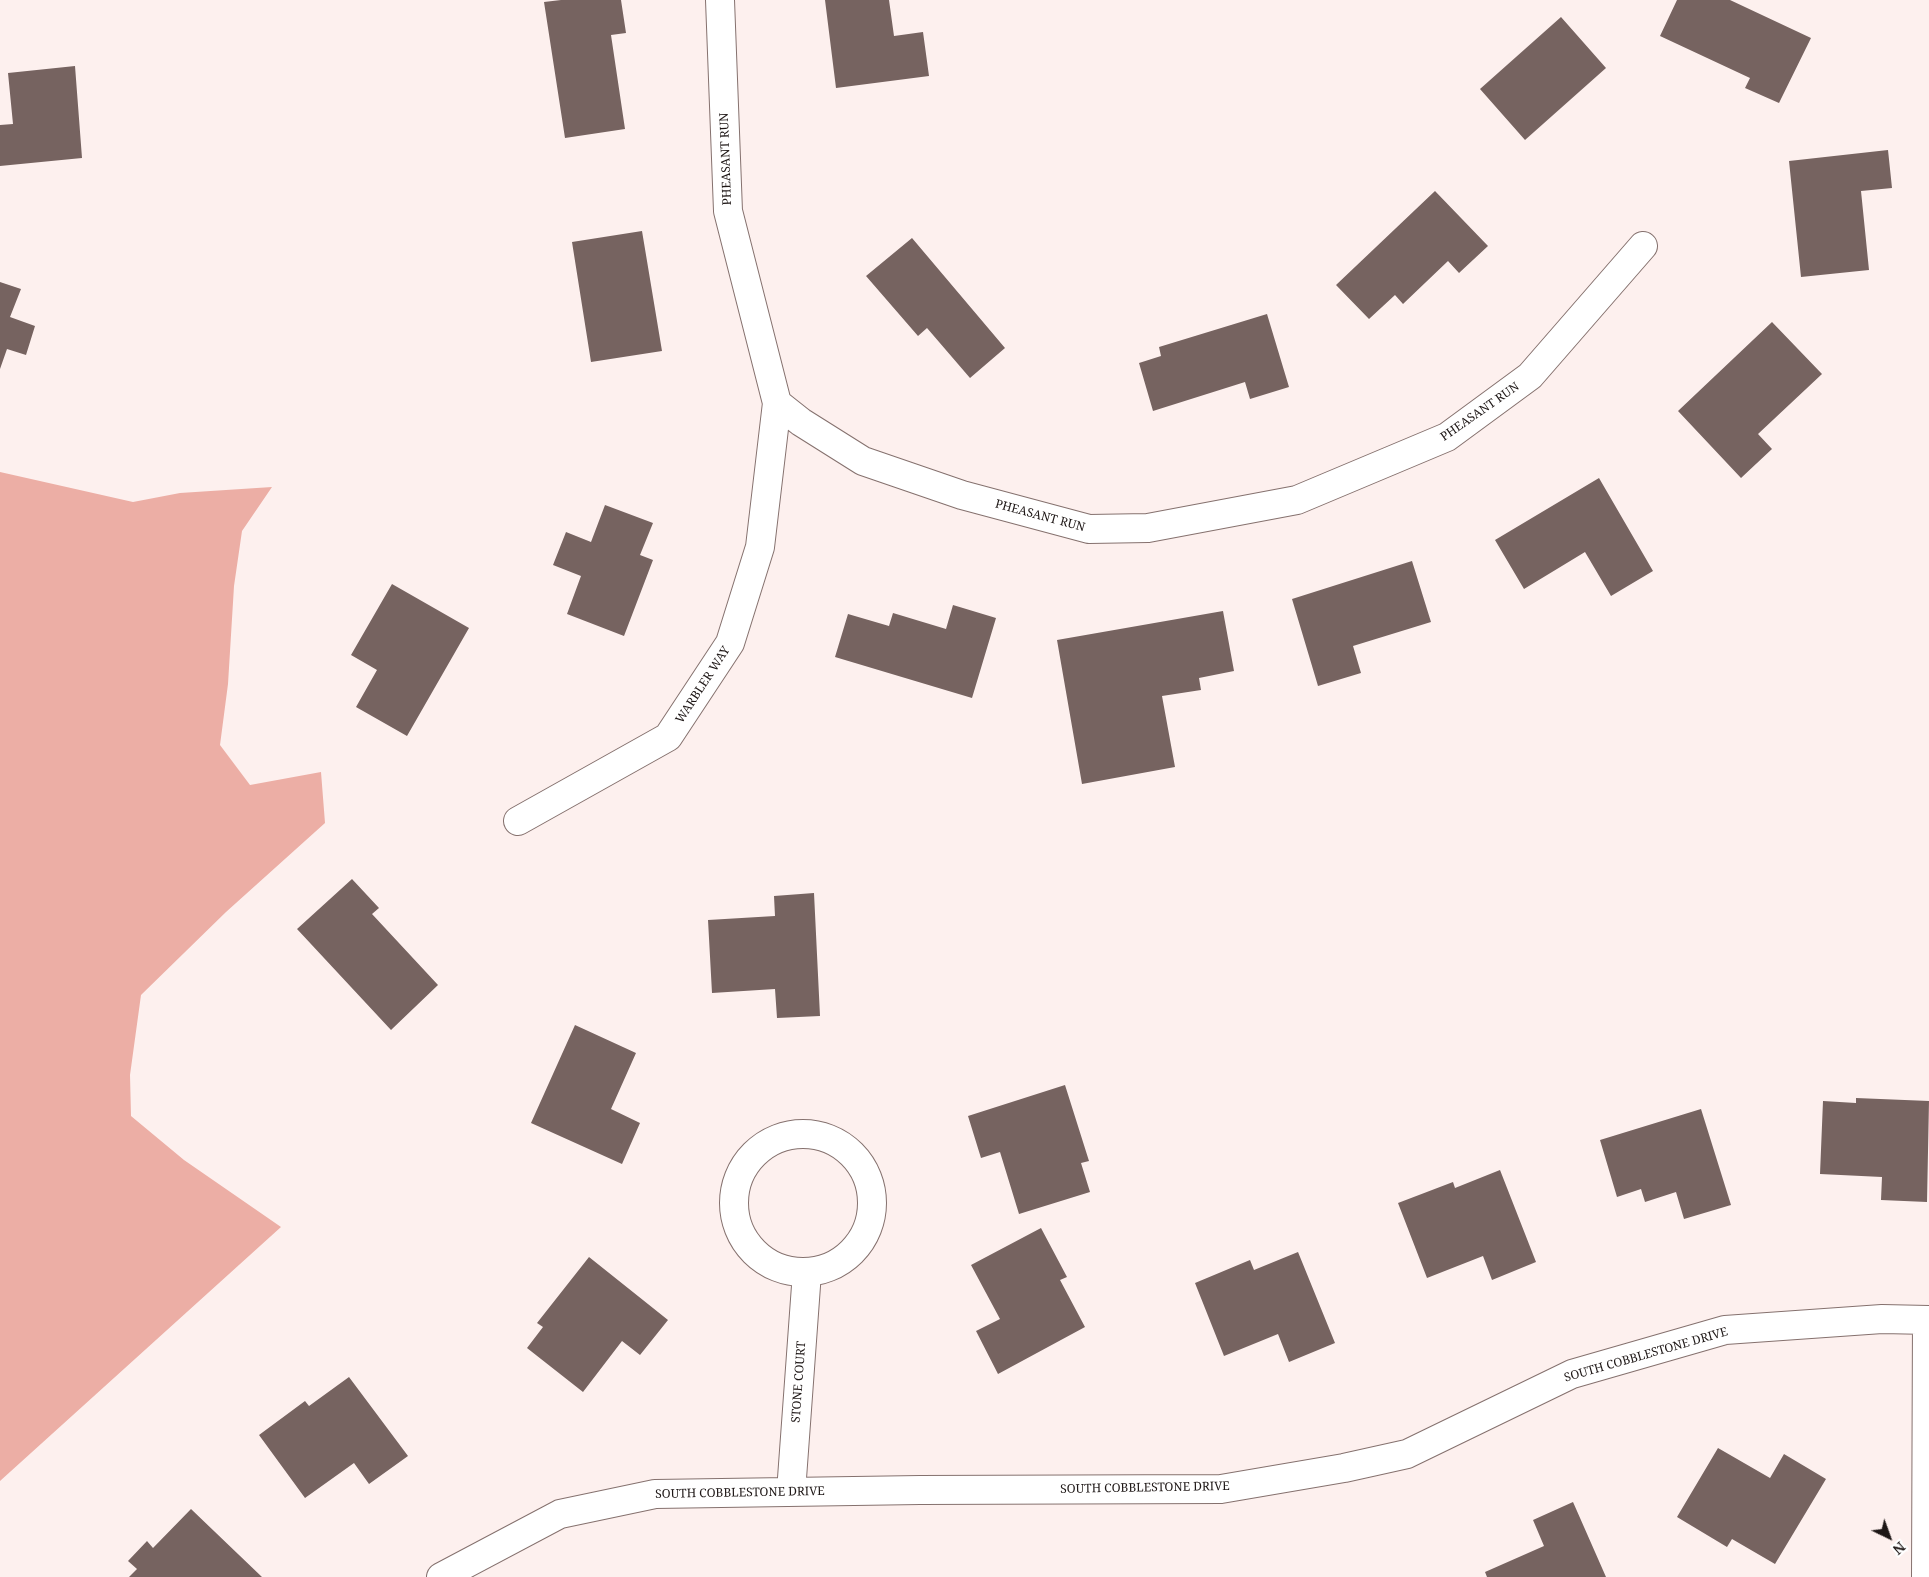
<!DOCTYPE html>
<html>
<head>
<meta charset="utf-8">
<style>
	body { margin:0 }
	#map { position:relative; width:1929px; height:1577px; overflow:hidden; background:#fdf0ee; font-family:"Noto Serif",serif }
	canvas { display:block }
	.north { position:absolute; left:1864px; top:1512px; width:50px; height:50px; -webkit-text-stroke:4px #fff; paint-order:stroke; rotate:138deg; font-size:14px; font-weight:700; line-height:20px; text-align:center; color:#1e1716 }
	.north::after { content:''; display:block; margin:auto; width:18px; height:22px; background:#1e1716; clip-path:polygon(50% 0,100% 100%,50% 72%,0 100%) }
</style>
</head>
<body>
<div id="map">
<canvas width="1929" height="1577"></canvas>
<div class="north">N</div>
</div>
<script>
const c = document.querySelector('canvas').getContext('2d');
c.lineJoin = 'round';
function paint(path, color) { c.fillStyle = color; c.fill(path, 'evenodd'); }
function stroke(path, color, width, dash) { c.strokeStyle = color; c.lineWidth = width; c.lineCap = dash ? 'butt' : 'round'; c.setLineDash(dash || []); c.stroke(path); }
function drawText(font, color, halo, rows, align = 'center') {
  c.font = font + ' "Noto Serif",serif'; c.lineWidth = 5; c.setLineDash([]); c.textBaseline = 'middle'; c.strokeStyle = halo; c.fillStyle = color; for (const [text, x, y, turn = 0] of rows) {
    c.save(); c.translate(x, y); c.rotate((+turn || 0) * Math.PI / 180); c.textAlign = isNaN(turn) ? turn : align; if (halo) c.strokeText(text, 0, 0); c.fillText(text, 0, 0); c.restore();
  }
}
paint(new Path2D(`
	M 0,472 L 133,502 L 180,493 L 272,487 L 242,531 L 234,586 L 228,684 L 220,745 L 250,785 L 321,772 L 325,823 L 226,912 L 141,995 L 130,1075 L 131,1116 L 184,1160 L 281,1227 L 0,1481 Z`), '#ecaea5');
paint(new Path2D(`
	M 561,0 L 621,0 L 626,33 L 611,35 L 625,129 L 565,138 L 544,2 Z
	M 825,0 L 889,0 L 894,36 L 923,32 L 929,76 L 836,88 Z
	M 1677,0 L 1730,0 L 1811,38 L 1779,103 L 1745,88 L 1750,78 L 1660,36 Z
	M 1561,17 L 1606,68 L 1525,140 L 1480,89 Z
	M 75,66 L 82,158 L 0,166 L 0,125 L 13,124 L 8,73 Z
	M 1888,150 L 1892,188 L 1861,191 L 1869,270 L 1801,277 L 1789,161 Z
	M 1435,191 L 1488,246 L 1459,273 L 1448,261 L 1403,304 L 1395,295 L 1369,319 L 1336,285 Z
	M 642,231 L 662,351 L 591,362 L 572,242 Z
	M 912,238 L 1005,348 L 970,378 L 927,328 L 918,336 L 866,276 Z
	M 0,282 L 21,289 L 10,317 L 35,326 L 26,355 L 7,349 L 0,369 Z
	M 1267,314 L 1289,387 L 1250,399 L 1245,382 L 1153,411 L 1139,363 L 1161,356 L 1159,347 Z
	M 1772,322 L 1822,374 L 1758,434 L 1772,449 L 1741,478 L 1678,411 Z
	M 1599,478 L 1653,571 L 1611,596 L 1585,552 L 1524,589 L 1495,540 Z
	M 605,505 L 653,523 L 640,555 L 653,560 L 624,636 L 567,614 L 581,576 L 553,565 L 566,532 L 591,542 Z
	M 1412,561 L 1431,622 L 1353,646 L 1361,673 L 1318,686 L 1292,599 Z
	M 392,584 L 469,628 L 407,736 L 356,707 L 377,670 L 351,655 Z
	M 953,605 L 996,618 L 972,698 L 835,657 L 848,614 L 889,626 L 893,613 L 946,629 Z
	M 1223,611 L 1234,671 L 1199,678 L 1201,690 L 1162,696 L 1175,767 L 1082,784 L 1057,640 Z
	M 352,879 L 379,908 L 372,914 L 438,985 L 391,1030 L 297,929 Z
	M 814,893 L 820,1016 L 777,1018 L 775,989 L 712,993 L 708,920 L 775,916 L 774,896 Z
	M 575,1025 L 636,1053 L 611,1109 L 640,1123 L 622,1164 L 531,1123 Z
	M 1065,1085 L 1089,1161 L 1081,1163 L 1090,1192 L 1019,1214 L 1000,1152 L 981,1158 L 968,1116 Z
	M 1856,1098 L 1929,1101 L 1927,1202 L 1881,1200 L 1882,1177 L 1820,1174 L 1823,1101 L 1856,1103 Z
	M 1701,1109 L 1731,1205 L 1684,1219 L 1676,1192 L 1645,1202 L 1641,1189 L 1617,1197 L 1600,1140 Z
	M 1500,1170 L 1536,1262 L 1492,1280 L 1483,1256 L 1427,1278 L 1398,1203 L 1453,1182 L 1455,1188 Z
	M 1041,1228 L 1067,1277 L 1060,1280 L 1085,1327 L 998,1374 L 976,1331 L 1000,1319 L 971,1265 Z
	M 1298,1252 L 1335,1343 L 1289,1362 L 1278,1334 L 1224,1356 L 1195,1283 L 1250,1260 L 1254,1270 Z
	M 589,1257 L 668,1320 L 640,1355 L 622,1341 L 583,1392 L 527,1348 L 543,1327 L 537,1323 Z
	M 349,1377 L 408,1456 L 369,1484 L 354,1463 L 305,1498 L 259,1435 L 305,1401 L 309,1406 Z
	M 1718,1448 L 1770,1478 L 1784,1454 L 1826,1479 L 1775,1564 L 1732,1539 L 1727,1547 L 1677,1517 Z
	M 1573,1502 L 1606,1577 L 1487,1577 L 1485,1572 L 1544,1546 L 1533,1520 Z
	M 191,1509 L 262,1577 L 129,1577 L 137,1569 L 128,1561 L 147,1541 L 153,1548 Z`), '#766360');
const minor = new Path2D(`
	M 720,0 L 728,211 L 777,403 L 801,422 L 863,461 L 962,495 L 1089,529 L 1148,528 L 1297,500 L 1447,437 L 1530,376 L 1643,246
	M 518,821 L 668,737 L 730,643 L 760,547 L 777,403
	M734 1203a69 69 0 1 1 138 0a69 69 0 1 1-138 0Z
	M 791,1492 L 807,1272
	M 441,1577 L 560,1514 L 655,1494 L 920,1490 L 1221,1489 L 1344,1468 L 1407,1454 L 1572,1374 L 1725,1330 L 1882,1319 L 1929,1320
	M 1926,1577 L 1927,1320`);
stroke(minor, '#85716e', 30);
stroke(minor, '#fff', 28);
drawText('12px', '#1e1716', '#fff', [
	["PHEASANT RUN",726,159,-92],
	["PHEASANT RUN",1480,412,-35],
	["PHEASANT RUN",1040,516,15],
	["WARBLER WAY",703,685,-57],
	["SOUTH COBBLESTONE DRIVE",1646,1355,-16],
	["STONE COURT",799,1382,-86],
	["SOUTH COBBLESTONE DRIVE",1145,1488,-1],
	["SOUTH COBBLESTONE DRIVE",740,1493,-1]
]);
</script>
</body>
</html>
